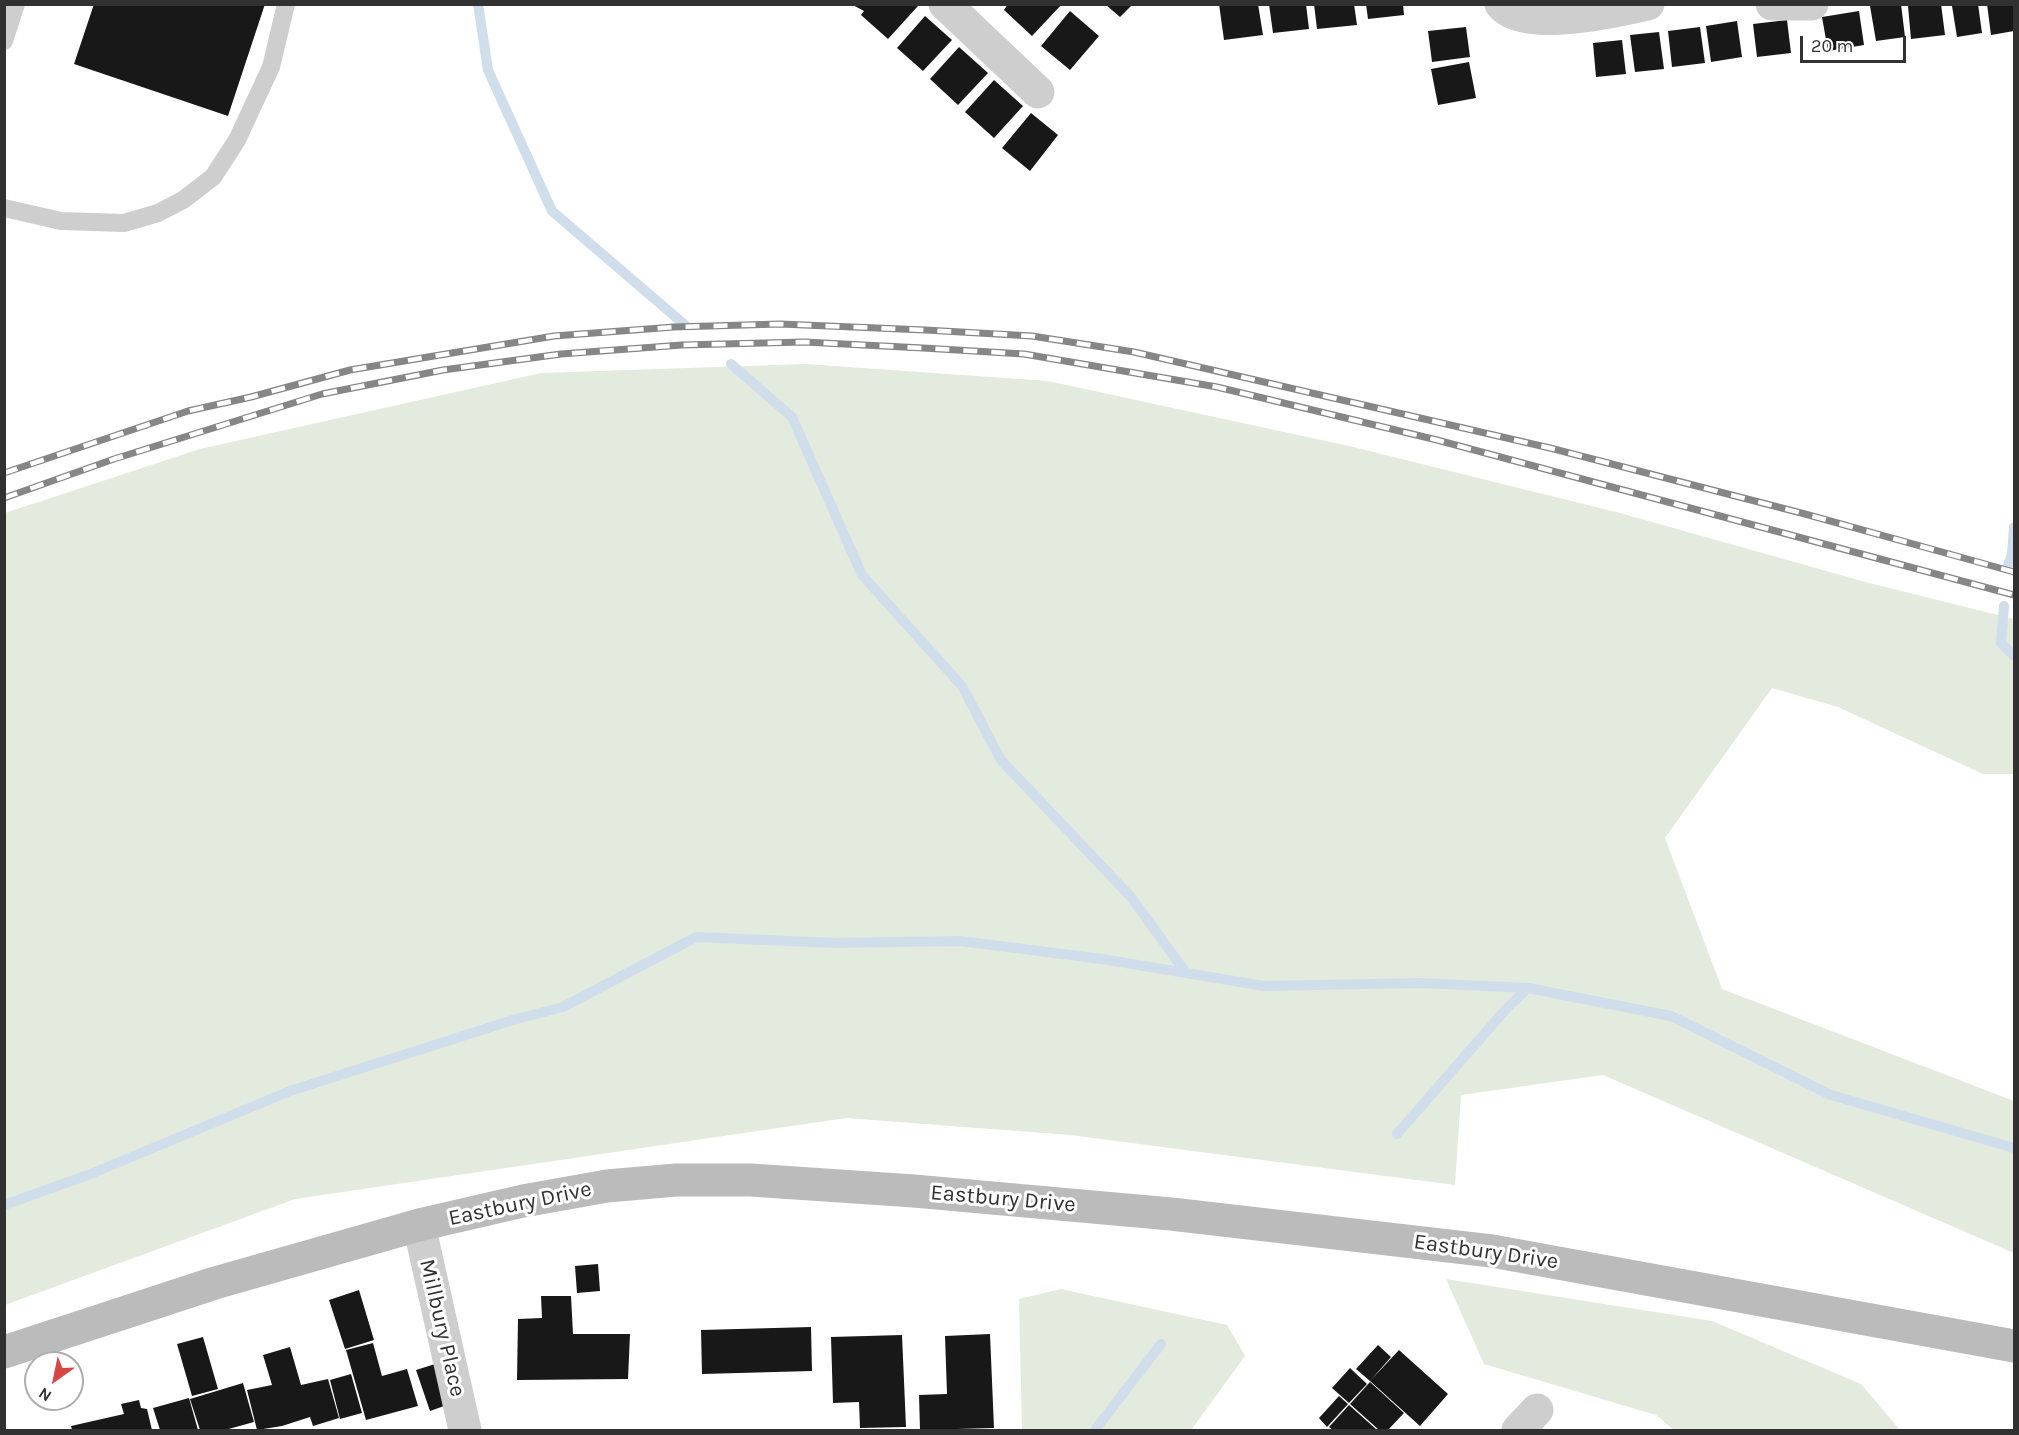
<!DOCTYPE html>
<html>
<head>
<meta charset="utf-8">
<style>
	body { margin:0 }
	#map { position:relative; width:2019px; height:1435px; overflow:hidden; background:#fff; font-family:Karla,sans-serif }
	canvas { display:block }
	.frame { position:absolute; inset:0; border:6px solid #313131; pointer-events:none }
	.north { position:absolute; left:24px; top:1351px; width:60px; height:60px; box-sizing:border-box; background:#fff; border:2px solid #adadad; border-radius:50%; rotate:213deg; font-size:16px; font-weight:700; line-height:24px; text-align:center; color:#313131 }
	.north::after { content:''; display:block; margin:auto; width:21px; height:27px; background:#d74544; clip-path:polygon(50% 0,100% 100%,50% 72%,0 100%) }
	.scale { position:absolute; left:1800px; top:36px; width:106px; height:27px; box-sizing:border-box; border:3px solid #313131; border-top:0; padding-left:8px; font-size:18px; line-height:21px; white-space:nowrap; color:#313131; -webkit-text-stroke:4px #fff; paint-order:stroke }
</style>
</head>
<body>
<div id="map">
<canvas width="2019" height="1435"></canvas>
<div class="frame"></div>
<div class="north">N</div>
<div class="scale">20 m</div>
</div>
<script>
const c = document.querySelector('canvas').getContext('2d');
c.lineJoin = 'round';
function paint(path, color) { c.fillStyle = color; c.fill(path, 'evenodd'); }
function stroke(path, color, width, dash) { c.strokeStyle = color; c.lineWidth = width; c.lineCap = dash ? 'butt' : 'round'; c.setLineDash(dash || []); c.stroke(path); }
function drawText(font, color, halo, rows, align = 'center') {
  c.font = font + ' Karla,sans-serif'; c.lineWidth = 6; c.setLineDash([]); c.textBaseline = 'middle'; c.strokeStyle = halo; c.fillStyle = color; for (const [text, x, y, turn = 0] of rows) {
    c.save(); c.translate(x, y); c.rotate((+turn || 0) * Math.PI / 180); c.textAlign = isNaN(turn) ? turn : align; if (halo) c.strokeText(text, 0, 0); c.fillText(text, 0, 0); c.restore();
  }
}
paint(new Path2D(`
	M 805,364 L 1048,381 L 1349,446 L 1620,513 L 1869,583 L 2014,619 L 2014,774 L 1983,774 L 1838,707 L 1772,688 L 1665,838 L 1722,989 L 2014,1101 L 2014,1253 L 1603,1075 L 1461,1095 L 1455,1185 L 1070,1135 L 846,1118 L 295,1199 L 5,1305 L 5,513 L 200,449 L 541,373 Z
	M 1446,1279 L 1712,1321 L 1861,1384 L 1900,1430 L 1674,1430 L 1656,1415 L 1484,1364 Z
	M 1061,1289 L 1227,1325 L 1245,1356 L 1191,1430 L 1022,1430 L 1019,1299 Z`), '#e3eade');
stroke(new Path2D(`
	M 478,4 L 488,70 L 552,211 L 685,325
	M 731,364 L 792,417 L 862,575 L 962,686 L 1001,760 L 1131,897 L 1186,973
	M 2007,568 L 2012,554 L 2014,527
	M 2004,606 L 2001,643 L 2014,656
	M 1397,1134 L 1506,1009 L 1528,988
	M 4,1205 L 88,1175 L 290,1091 L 513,1020 L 563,1007 L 696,937 L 835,943 L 960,941 L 1102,959 L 1264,986 L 1421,983 L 1528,988 L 1671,1016 L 1831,1095 L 2014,1148
	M 1095,1430 L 1161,1344`), '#cfdeea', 10);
paint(new Path2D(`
	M 94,4 L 265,4 L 228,116 L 74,64 Z
	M 851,4 L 916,4 L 918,6 L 888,39 L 861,15 L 864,11 Z
	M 1008,4 L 1062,4 L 1032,36 L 1004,10 Z
	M 1219,4 L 1258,4 L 1263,35 L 1224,40 Z
	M 1269,4 L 1306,4 L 1309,29 L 1273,33 Z
	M 1314,4 L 1354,4 L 1357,25 L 1317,29 Z
	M 1366,4 L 1403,4 L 1404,15 L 1368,19 Z
	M 1878,4 L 1901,4 L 1905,37 L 1876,41 L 1870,6 Z
	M 1924,4 L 1941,4 L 1945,35 L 1911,39 L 1908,6 Z
	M 1961,4 L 1978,4 L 1982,33 L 1957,37 L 1952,6 Z
	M 1987,4 L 2014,4 L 2014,31 L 1991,35 Z
	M 1106,5 L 1132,5 L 1120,17 Z
	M 1070,11 L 1099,36 L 1070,70 L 1041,46 Z
	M 1859,11 L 1864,45 L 1828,51 L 1822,17 Z
	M 925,16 L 952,40 L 923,71 L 897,48 Z
	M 1787,20 L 1791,53 L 1757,57 L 1753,24 Z
	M 1737,21 L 1742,57 L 1711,62 L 1706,26 Z
	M 1466,27 L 1470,57 L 1432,62 L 1428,31 Z
	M 1700,27 L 1705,63 L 1672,67 L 1668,31 Z
	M 1659,32 L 1664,69 L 1635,72 L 1630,35 Z
	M 1622,40 L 1626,74 L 1596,77 L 1593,43 Z
	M 959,47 L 988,73 L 958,105 L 930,79 Z
	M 1469,62 L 1476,98 L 1438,105 L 1431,69 Z
	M 994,80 L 1023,106 L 994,138 L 965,112 Z
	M 1031,113 L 1058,135 L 1030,171 L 1002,148 Z
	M 598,1264 L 600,1291 L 577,1293 L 575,1266 Z
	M 359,1290 L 374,1340 L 345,1349 L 329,1300 Z
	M 541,1296 L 571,1296 L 573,1334 L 630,1334 L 628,1379 L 517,1380 L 518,1319 L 542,1318 Z
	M 811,1327 L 812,1371 L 702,1374 L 701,1330 Z
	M 990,1334 L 994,1428 L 920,1430 L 919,1395 L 947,1394 L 945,1336 Z
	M 902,1335 L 906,1427 L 860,1428 L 859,1402 L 833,1403 L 831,1337 Z
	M 203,1337 L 218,1389 L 192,1396 L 177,1344 Z
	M 373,1343 L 382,1376 L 407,1369 L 418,1406 L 366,1420 L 346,1350 Z
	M 1378,1345 L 1391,1357 L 1370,1381 L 1356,1369 Z
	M 290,1347 L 301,1385 L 328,1379 L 339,1418 L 313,1426 L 310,1417 L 282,1426 L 257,1430 L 247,1390 L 272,1385 L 263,1355 Z
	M 1399,1350 L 1448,1394 L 1420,1426 L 1370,1381 Z
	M 435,1364 L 447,1405 L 430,1411 L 416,1370 Z
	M 1350,1368 L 1367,1384 L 1349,1403 L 1332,1388 Z
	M 351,1374 L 362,1413 L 340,1419 L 330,1380 Z
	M 1370,1382 L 1404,1413 L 1388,1430 L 1379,1430 L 1350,1404 Z
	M 243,1383 L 254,1422 L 225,1430 L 200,1430 L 190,1399 Z
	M 1339,1396 L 1348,1404 L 1327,1427 L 1319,1418 Z
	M 189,1398 L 198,1430 L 160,1430 L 153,1408 Z
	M 139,1400 L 141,1408 L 147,1409 L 152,1430 L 72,1430 L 71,1426 L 124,1414 L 121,1404 Z
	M 1349,1405 L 1377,1430 L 1333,1430 L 1329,1427 Z`), '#181818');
stroke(new Path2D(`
	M 4,41 L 16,4
	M 4,208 L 61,221 L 124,223 L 158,213 L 183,200 L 213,177 L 237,140 L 271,67 L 286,4`), '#cecece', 18);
stroke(new Path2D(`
	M 945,4 L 1038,92
	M 1501,4 C 1523,33 1617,11 1648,4
	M 1772,4 L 1812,4
	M 419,1225 L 465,1430
	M 1518,1430 L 1537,1410`), '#cecece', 33);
stroke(new Path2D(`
	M 4,1352 L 215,1283 L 419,1225 L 523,1201 L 607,1186 L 676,1180 L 751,1180 L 914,1191 L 1171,1214 L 1492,1251 L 2014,1346`), '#bbb', 33);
const rail = new Path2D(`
	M 4,473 L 188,411 L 251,397 L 350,370 L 554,336 L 674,327 L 780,324 L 925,330 L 1032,336 L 1134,352 L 1550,448 L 1805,514 L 2014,572
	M 4,498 L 114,459 L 322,394 L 443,370 L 561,354 L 682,345 L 804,342 L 923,348 L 1024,354 L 1217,387 L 1437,440 L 2014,595`);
stroke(rail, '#868686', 7);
stroke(rail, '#fff', 4.5, [14]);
drawText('22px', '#313131', '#fff', [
	["Eastbury Drive",1003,1199,5],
	["Eastbury Drive",520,1204,-12],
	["Eastbury Drive",1486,1252,8],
	["Millbury Place",442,1328,77]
]);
</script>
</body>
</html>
